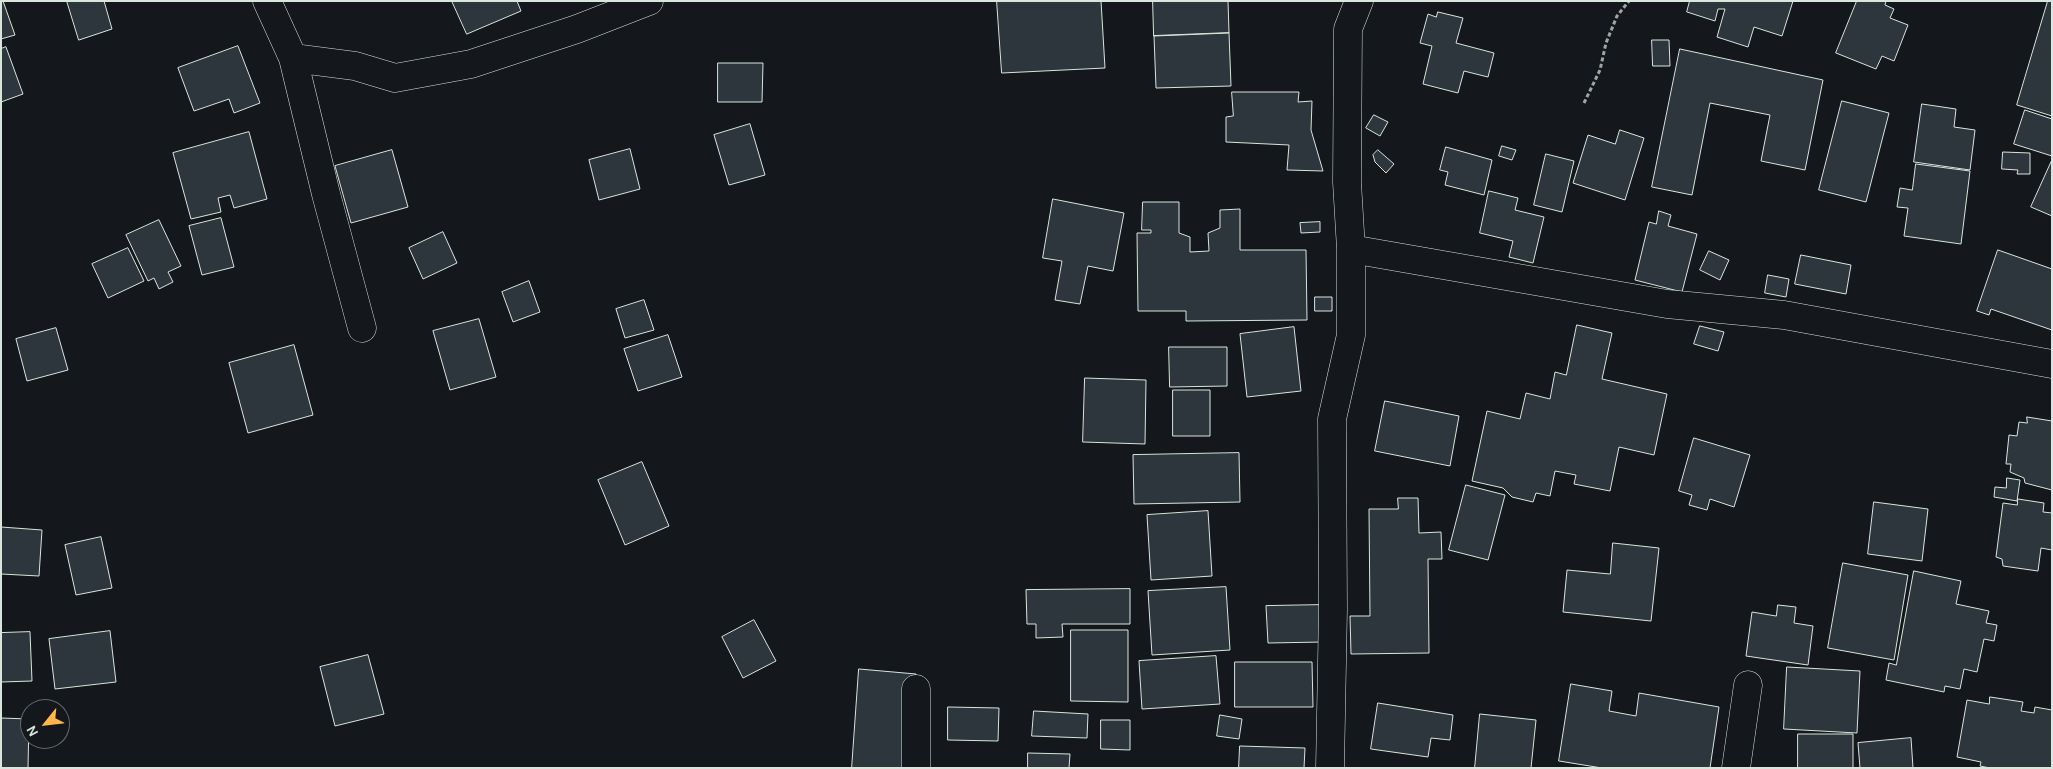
<!DOCTYPE html>
<html>
<head>
<meta charset="utf-8">
<style>
	body { margin:0 }
	#map { position:relative; width:2053px; height:769px; overflow:hidden; background:#14181c; font-family:Karla,sans-serif }
	canvas { display:block }
	.frame { position:absolute; inset:0; border:2px solid #d8e6dc; pointer-events:none }
	.north { position:absolute; left:20px; top:699px; width:50px; height:50px; box-sizing:border-box; background:#14181c; border:1px solid #626a69; border-radius:50%; rotate:241deg; font-size:14px; font-weight:700; line-height:20px; text-align:center; color:#d8e6dc }
	.north::after { content:''; display:block; margin:auto; width:18px; height:22px; background:#ffb74d; clip-path:polygon(50% 0,100% 100%,50% 72%,0 100%) }
</style>
</head>
<body>
<div id="map">
<canvas width="2053" height="769"></canvas>
<div class="frame"></div>
<div class="north">N</div>
</div>
<script>
const c = document.querySelector('canvas').getContext('2d');
c.lineJoin = 'round';
function paint(path, color) { c.fillStyle = color; c.fill(path, 'evenodd'); }
function stroke(path, color, width, dash) { c.strokeStyle = color; c.lineWidth = width; c.lineCap = dash ? 'butt' : 'round'; c.setLineDash(dash || []); c.stroke(path); }
const building = new Path2D(`
	M 1,1 L 3,1 L 15,35 L 1,39 Z
	M 67,1 L 104,1 L 112,29 L 79,40 Z
	M 452,1 L 517,1 L 521,11 L 467,34 Z
	M 997,1 L 1101,1 L 1105,68 L 1002,73 Z
	M 1153,1 L 1228,1 L 1229,33 L 1154,36 Z
	M 1690,1 L 1793,1 L 1782,36 L 1754,27 L 1748,47 L 1717,37 L 1725,9 L 1718,9 L 1715,21 L 1687,12 Z
	M 1857,1 L 1886,1 L 1885,5 L 1894,9 L 1890,18 L 1908,25 L 1894,61 L 1882,56 L 1876,69 L 1836,53 Z
	M 2048,1 L 2052,1 L 2052,116 L 2017,105 Z
	M 1438,12 L 1463,18 L 1456,43 L 1494,53 L 1488,77 L 1464,71 L 1458,93 L 1423,84 L 1432,46 L 1420,43 L 1428,14 L 1436,17 Z
	M 1229,33 L 1231,86 L 1156,88 L 1154,36 Z
	M 1652,40 L 1669,40 L 1670,66 L 1653,66 Z
	M 238,46 L 260,103 L 234,113 L 229,99 L 194,111 L 178,68 Z
	M 6,47 L 23,94 L 1,102 L 1,49 Z
	M 1680,49 L 1823,80 L 1805,170 L 1761,161 L 1770,115 L 1710,103 L 1692,195 L 1652,187 Z
	M 718,63 L 763,63 L 762,102 L 718,102 Z
	M 1232,92 L 1299,92 L 1298,102 L 1312,101 L 1311,130 L 1323,171 L 1287,170 L 1289,145 L 1226,142 L 1226,117 L 1233,116 Z
	M 1842,101 L 1889,113 L 1866,202 L 1819,190 Z
	M 1922,104 L 1956,109 L 1954,127 L 1975,130 L 1970,170 L 1914,162 Z
	M 2025,110 L 2052,119 L 2052,156 L 2014,144 Z
	M 1374,115 L 1388,122 L 1380,136 L 1366,128 Z
	M 750,124 L 765,175 L 729,185 L 714,135 Z
	M 1620,130 L 1644,138 L 1625,200 L 1573,183 L 1588,135 L 1615,144 Z
	M 249,132 L 267,199 L 234,208 L 230,195 L 218,198 L 221,212 L 191,219 L 173,153 Z
	M 1502,146 L 1516,150 L 1512,160 L 1499,156 Z
	M 1446,147 L 1492,160 L 1484,195 L 1445,185 L 1448,172 L 1440,170 Z
	M 630,149 L 640,189 L 599,200 L 589,160 Z
	M 392,150 L 408,207 L 351,223 L 335,166 Z
	M 1378,150 L 1394,164 L 1386,173 L 1375,162 L 1373,155 Z
	M 2003,152 L 2030,153 L 2030,174 L 2017,174 L 2018,170 L 2002,169 Z
	M 1546,154 L 1574,161 L 1562,212 L 1534,205 Z
	M 2052,160 L 2052,216 L 2031,207 Z
	M 1916,164 L 1970,171 L 1961,244 L 1904,236 L 1908,208 L 1897,207 L 1900,188 L 1912,190 Z
	M 1489,191 L 1518,198 L 1515,210 L 1544,217 L 1533,263 L 1509,257 L 1513,241 L 1480,233 Z
	M 1053,199 L 1124,213 L 1113,271 L 1088,266 L 1080,304 L 1055,300 L 1062,261 L 1043,258 Z
	M 1143,202 L 1179,202 L 1179,233 L 1190,237 L 1190,252 L 1209,251 L 1208,233 L 1220,228 L 1220,210 L 1240,209 L 1240,250 L 1306,250 L 1307,320 L 1186,321 L 1186,311 L 1138,311 L 1137,233 L 1151,233 L 1151,230 L 1142,230 Z
	M 1659,211 L 1671,215 L 1668,226 L 1697,234 L 1682,292 L 1635,280 L 1649,222 L 1656,224 Z
	M 221,218 L 234,267 L 202,275 L 189,226 Z
	M 159,220 L 181,266 L 168,272 L 173,282 L 159,289 L 154,278 L 148,281 L 126,235 Z
	M 1320,222 L 1320,232 L 1301,233 L 1300,223 Z
	M 443,232 L 457,263 L 423,279 L 409,248 Z
	M 128,248 L 144,281 L 108,298 L 92,264 Z
	M 1998,250 L 2052,269 L 2052,330 L 1991,309 L 1989,315 L 1977,311 Z
	M 1709,251 L 1729,260 L 1720,280 L 1700,270 Z
	M 1801,255 L 1851,265 L 1846,294 L 1795,284 Z
	M 1768,275 L 1789,279 L 1786,297 L 1765,293 Z
	M 529,281 L 540,312 L 513,322 L 502,292 Z
	M 1315,297 L 1332,297 L 1332,311 L 1315,311 Z
	M 644,300 L 654,330 L 625,338 L 616,309 Z
	M 479,319 L 496,377 L 450,390 L 433,331 Z
	M 1577,325 L 1612,333 L 1602,379 L 1667,394 L 1654,455 L 1619,447 L 1610,491 L 1574,484 L 1576,475 L 1555,471 L 1550,496 L 1536,493 L 1533,502 L 1512,497 L 1503,488 L 1472,481 L 1487,411 L 1520,419 L 1526,393 L 1550,399 L 1555,372 L 1566,375 Z
	M 1700,326 L 1724,332 L 1718,351 L 1694,344 Z
	M 1294,327 L 1301,391 L 1247,397 L 1240,334 Z
	M 56,328 L 68,370 L 27,381 L 16,339 Z
	M 668,335 L 682,377 L 638,391 L 624,349 Z
	M 294,345 L 313,415 L 248,433 L 229,363 Z
	M 1169,347 L 1227,347 L 1227,386 L 1170,387 Z
	M 1085,378 L 1146,380 L 1145,444 L 1083,442 Z
	M 1173,390 L 1210,390 L 1210,436 L 1173,436 Z
	M 1385,401 L 1459,416 L 1450,466 L 1375,451 Z
	M 2027,417 L 2052,421 L 2052,490 L 2025,483 L 2024,478 L 2010,472 L 2011,464 L 2006,464 L 2009,435 L 2017,436 L 2019,422 L 2027,423 Z
	M 1694,438 L 1750,455 L 1734,507 L 1710,499 L 1707,510 L 1689,505 L 1692,495 L 1679,491 Z
	M 1239,453 L 1240,502 L 1134,504 L 1133,455 Z
	M 642,462 L 669,526 L 625,545 L 598,480 Z
	M 2007,478 L 2020,480 L 2017,501 L 1994,497 L 1995,487 L 2006,488 Z
	M 1466,485 L 1505,495 L 1488,560 L 1449,550 Z
	M 1398,498 L 1418,498 L 1419,533 L 1441,532 L 1442,559 L 1428,559 L 1429,653 L 1351,654 L 1350,616 L 1370,616 L 1369,509 L 1398,509 Z
	M 2018,499 L 2044,503 L 2043,512 L 2052,513 L 2052,550 L 2041,548 L 2038,571 L 2003,566 L 2002,559 L 1996,557 L 2003,503 L 2017,505 Z
	M 1874,502 L 1928,509 L 1922,561 L 1868,554 Z
	M 1208,511 L 1212,576 L 1151,580 L 1147,515 Z
	M 1,527 L 42,530 L 39,576 L 1,574 Z
	M 101,537 L 112,588 L 76,595 L 65,545 Z
	M 1613,543 L 1659,548 L 1651,621 L 1563,612 L 1567,570 L 1610,574 Z
	M 1843,563 L 1908,575 L 1894,660 L 1828,648 Z
	M 1914,571 L 1961,581 L 1956,604 L 1989,611 L 1986,623 L 1997,625 L 1994,641 L 1984,639 L 1977,672 L 1964,669 L 1960,689 L 1945,686 L 1944,692 L 1886,680 L 1889,663 L 1896,665 Z
	M 1226,587 L 1230,650 L 1152,655 L 1148,591 Z
	M 1130,589 L 1130,624 L 1062,624 L 1063,637 L 1036,638 L 1036,624 L 1027,624 L 1026,590 Z
	M 1322,605 L 1323,642 L 1268,643 L 1266,606 Z
	M 1778,605 L 1796,607 L 1794,623 L 1813,626 L 1808,665 L 1746,656 L 1752,612 L 1776,616 Z
	M 754,620 L 776,661 L 743,678 L 722,637 Z
	M 1071,630 L 1128,630 L 1128,702 L 1071,701 Z
	M 110,631 L 116,682 L 55,689 L 49,639 Z
	M 30,632 L 32,681 L 1,682 L 1,633 Z
	M 368,655 L 384,714 L 335,726 L 320,667 Z
	M 1216,656 L 1220,704 L 1142,709 L 1139,661 Z
	M 1235,662 L 1312,662 L 1313,707 L 1235,707 Z
	M 1787,667 L 1860,671 L 1857,733 L 1784,729 Z
	M 859,669 L 916,674 L 908,768 L 852,768 Z
	M 1571,684 L 1612,691 L 1609,711 L 1636,716 L 1639,693 L 1719,707 L 1710,768 L 1602,768 L 1559,761 Z
	M 1990,697 L 2023,702 L 2021,711 L 2034,713 L 2035,707 L 2052,710 L 2052,768 L 1990,768 L 1980,766 L 1981,762 L 1957,757 L 1967,700 L 1989,704 Z
	M 1378,703 L 1453,715 L 1450,740 L 1431,738 L 1428,757 L 1371,749 Z
	M 948,707 L 999,708 L 998,741 L 948,740 Z
	M 1034,711 L 1088,714 L 1087,738 L 1032,736 Z
	M 1480,714 L 1536,720 L 1531,768 L 1475,768 Z
	M 1220,715 L 1242,719 L 1239,739 L 1217,736 Z
	M 1,718 L 29,719 L 28,768 L 1,768 Z
	M 1101,720 L 1130,720 L 1130,750 L 1101,749 Z
	M 1798,734 L 1853,734 L 1853,768 L 1798,768 Z
	M 1911,738 L 1913,768 L 1860,768 L 1858,743 Z
	M 1240,746 L 1305,748 L 1304,768 L 1239,768 Z
	M 1028,753 L 1070,754 L 1069,768 L 1028,768 Z`);
paint(building, '#2c363c');
stroke(building, '#d8e6dc', 1);
const street = new Path2D(`
	M 267,1 L 293,58 L 326,194 L 362,328
	M 293,58 L 355,66 L 395,78 L 471,64 L 577,29 L 649,1
	M 1351,249 L 1667,304 L 1784,315 L 2052,364
	M 916,768 L 916,689
	M 1330,768 L 1333,609 L 1332,419 L 1351,335 L 1351,249 L 1347,182 L 1348,29 L 1359,1
	M 1736,768 L 1748,685`);
stroke(street, '#d8e6dc', 29);
stroke(new Path2D(`
	M 1584,103 L 1600,70 L 1606,43 L 1617,16 L 1629,1`), '#9da8a2', 3, [4, 2.5]);
stroke(street, '#14181c', 28);
</script>
</body>
</html>
